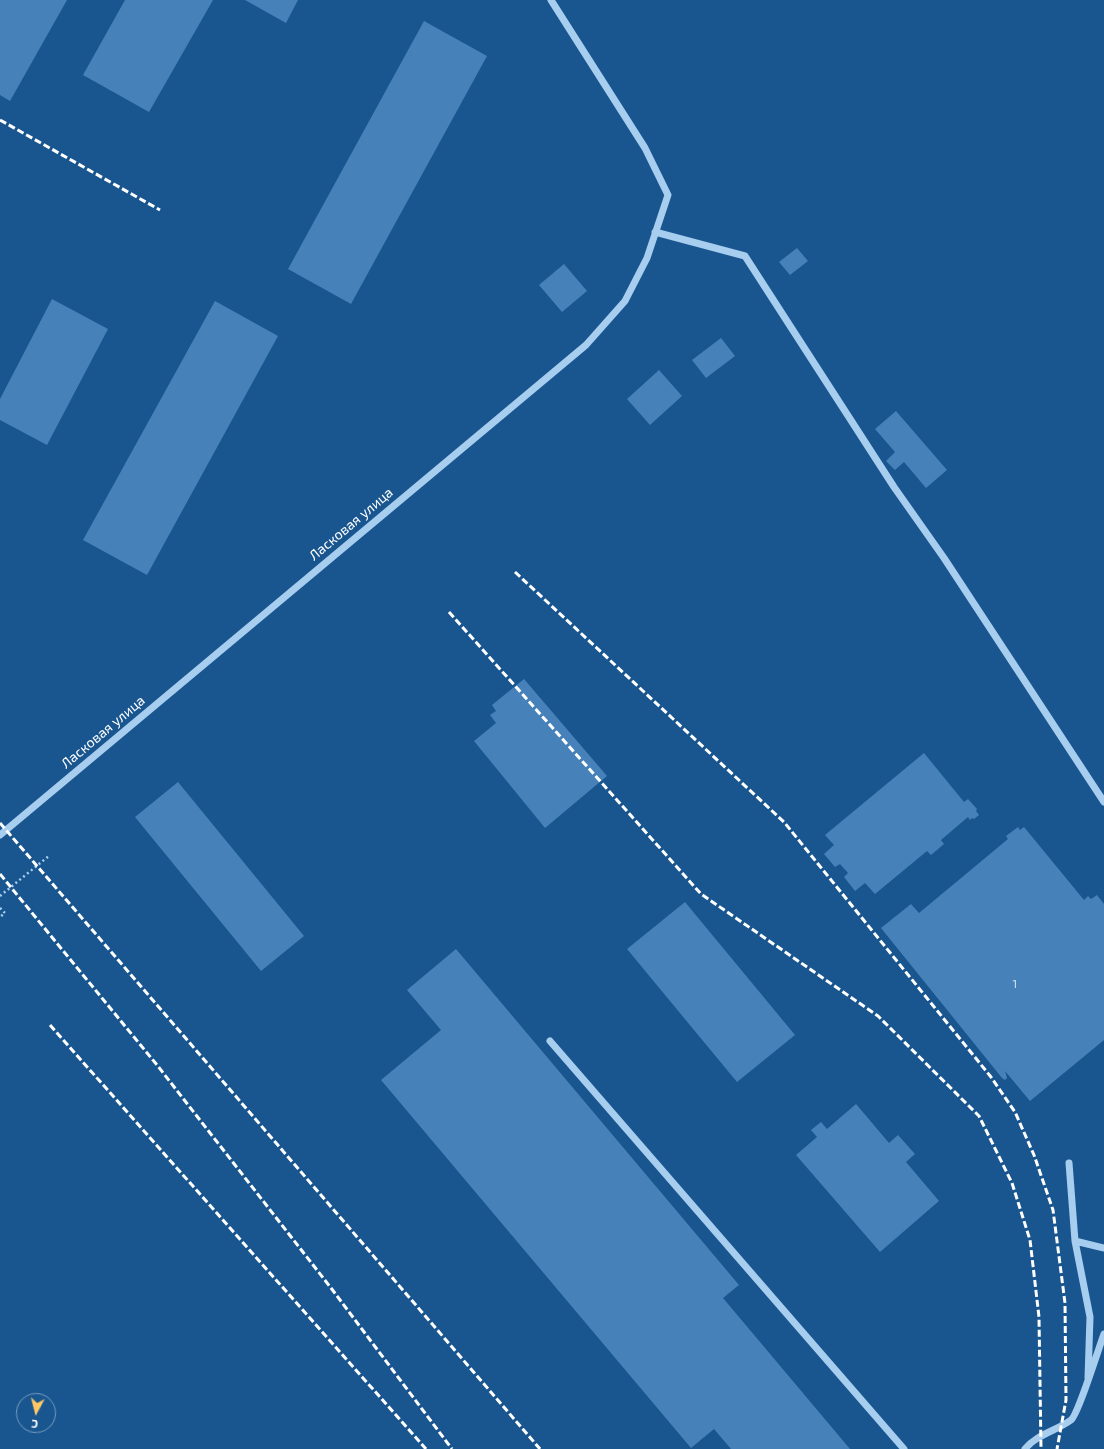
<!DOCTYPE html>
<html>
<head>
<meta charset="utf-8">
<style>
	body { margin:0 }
	#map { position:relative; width:1104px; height:1449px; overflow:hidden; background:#195690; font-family:"Exo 2",sans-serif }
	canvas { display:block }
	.north { position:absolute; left:16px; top:1393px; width:40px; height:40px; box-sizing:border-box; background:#195690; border:1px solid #759abc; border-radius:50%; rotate:187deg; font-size:11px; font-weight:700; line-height:16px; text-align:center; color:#fff }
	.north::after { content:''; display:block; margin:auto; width:14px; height:18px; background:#ffc765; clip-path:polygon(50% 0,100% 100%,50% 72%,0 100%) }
</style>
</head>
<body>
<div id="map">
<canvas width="1104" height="1449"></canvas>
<div class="north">С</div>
</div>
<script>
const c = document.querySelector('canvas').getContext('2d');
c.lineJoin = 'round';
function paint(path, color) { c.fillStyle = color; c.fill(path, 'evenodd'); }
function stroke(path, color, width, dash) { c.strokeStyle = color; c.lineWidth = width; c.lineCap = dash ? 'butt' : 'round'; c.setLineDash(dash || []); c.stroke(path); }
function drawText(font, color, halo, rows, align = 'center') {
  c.font = font + ' "Exo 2",sans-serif'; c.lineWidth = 3; c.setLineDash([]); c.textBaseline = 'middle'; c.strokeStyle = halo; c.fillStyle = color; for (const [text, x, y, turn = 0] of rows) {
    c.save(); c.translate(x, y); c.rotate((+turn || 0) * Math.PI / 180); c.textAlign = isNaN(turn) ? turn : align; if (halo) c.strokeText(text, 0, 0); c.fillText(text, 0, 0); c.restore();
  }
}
paint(new Path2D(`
	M 0,0 L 67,0 L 10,101 L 0,95 Z
	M 125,0 L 213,0 L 149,112 L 83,75 Z
	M 245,0 L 298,0 L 286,23 Z
	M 424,21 L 487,56 L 351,304 L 288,269 Z
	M 797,248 L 808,261 L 790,275 L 779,262 Z
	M 564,264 L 587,291 L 562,312 L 539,285 Z
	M 52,299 L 108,329 L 47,445 L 0,420 L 0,399 Z
	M 215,301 L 278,336 L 147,575 L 83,540 Z
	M 721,338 L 735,356 L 706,378 L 692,360 Z
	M 659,370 L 682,396 L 650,425 L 627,399 Z
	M 896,411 L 947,470 L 926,488 L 904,462 L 895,470 L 886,461 L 895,452 L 875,429 Z
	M 524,679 L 607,776 L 545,828 L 474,741 L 496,723 L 490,715 L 496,711 L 492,705 Z
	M 924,753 L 964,802 L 968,799 L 977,809 L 976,811 L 979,815 L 974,819 L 972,818 L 970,820 L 968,817 L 941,840 L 944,844 L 931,855 L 927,851 L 875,894 L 865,883 L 855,891 L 844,877 L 848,873 L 840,864 L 835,867 L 824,854 L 834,845 L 825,835 Z
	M 178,782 L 304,936 L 261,971 L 135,817 Z
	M 1018,827 L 1020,830 L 1024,827 L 1084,900 L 1088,896 L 1091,899 L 1097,895 L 1104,904 L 1104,1040 L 1030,1101 L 1005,1071 L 1007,1078 L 1005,1080 L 1002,1078 L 881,928 L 911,904 L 919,913 L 1008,839 L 1006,836 Z
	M 685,902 L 795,1035 L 737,1082 L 627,949 Z
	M 456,949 L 739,1285 L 723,1298 L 850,1449 L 731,1449 L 714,1429 L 691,1448 L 381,1080 L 441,1030 L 407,990 Z
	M 856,1104 L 889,1143 L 898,1135 L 915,1154 L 906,1162 L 939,1201 L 880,1252 L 796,1155 L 817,1137 L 811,1130 L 821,1122 L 827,1129 Z`), '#4682b9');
stroke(new Path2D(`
	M 0,896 L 50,855
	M 0,908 L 5,913 L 0,917`), '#a7cdef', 2.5, [2, 3]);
stroke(new Path2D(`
	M 655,232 L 745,256 L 894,487 L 944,558 L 1104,802
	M 0,835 L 586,345 L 625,301 L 647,258 L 668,195 L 645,148 L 551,0
	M 550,1041 L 904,1449
	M 1069,1163 L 1075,1241 L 1090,1317 L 1088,1378
	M 1075,1241 L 1104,1248
	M 1025,1449 C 1037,1434 1056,1431 1071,1420 C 1078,1415 1099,1347 1104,1334`), '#a7cdef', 7);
stroke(new Path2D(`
	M 0,120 L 160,210
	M 515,572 L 784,822 L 991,1077 L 1015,1112 L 1034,1155 L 1053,1210 L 1065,1303 L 1066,1400 L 1057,1449
	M 449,612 L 701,894 L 878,1016 L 979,1116 L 1012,1183 L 1030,1240 L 1039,1317 L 1041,1449
	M 0,823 L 540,1449
	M 0,874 L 157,1065 L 331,1288 L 452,1449
	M 50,1025 L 426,1449`), '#fff', 3, [7, 3]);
drawText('12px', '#d1e0ee', null, [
	["1",1015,984]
]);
drawText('14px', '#fff', '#195690', [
	["Ласковая улица",351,524,-40],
	["Ласковая улица",103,732,-40]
]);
</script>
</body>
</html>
